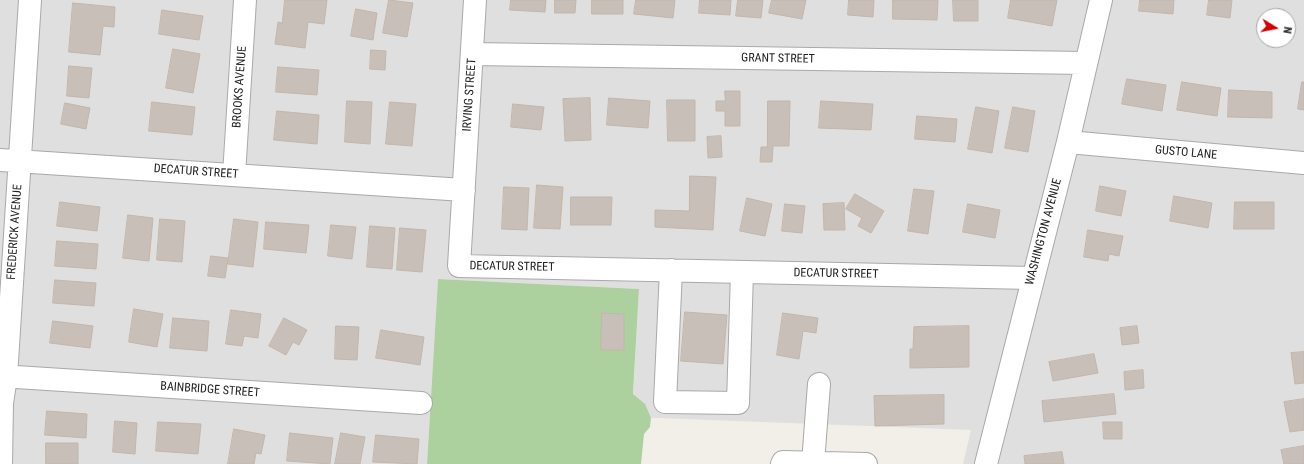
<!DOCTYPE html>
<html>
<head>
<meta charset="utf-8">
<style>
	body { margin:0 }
	#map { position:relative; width:1304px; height:464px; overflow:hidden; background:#f2efe9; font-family:"Roboto Condensed",sans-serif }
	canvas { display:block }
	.north { position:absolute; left:1256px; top:8px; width:40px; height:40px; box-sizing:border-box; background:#fff; border:1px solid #a7a7a7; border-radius:50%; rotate:100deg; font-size:11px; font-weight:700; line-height:16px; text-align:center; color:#222 }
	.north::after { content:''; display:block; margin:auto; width:14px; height:18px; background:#d40000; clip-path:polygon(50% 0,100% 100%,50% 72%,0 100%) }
</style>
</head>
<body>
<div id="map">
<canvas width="1304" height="464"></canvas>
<div class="north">N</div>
</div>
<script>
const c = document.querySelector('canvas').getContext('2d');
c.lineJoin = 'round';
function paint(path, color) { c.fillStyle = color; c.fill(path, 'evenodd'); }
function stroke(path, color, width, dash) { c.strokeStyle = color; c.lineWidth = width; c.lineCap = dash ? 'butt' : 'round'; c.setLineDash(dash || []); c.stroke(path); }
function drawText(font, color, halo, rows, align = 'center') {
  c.font = font + ' "Roboto Condensed",sans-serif'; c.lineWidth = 4; c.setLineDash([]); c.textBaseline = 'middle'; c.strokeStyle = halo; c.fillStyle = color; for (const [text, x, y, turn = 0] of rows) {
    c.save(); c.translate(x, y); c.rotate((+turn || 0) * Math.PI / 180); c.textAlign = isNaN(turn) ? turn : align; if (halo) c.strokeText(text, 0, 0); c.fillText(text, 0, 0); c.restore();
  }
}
paint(new Path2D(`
	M 0,0 L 1304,0 L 1304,464 L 963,464 L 971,430 L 632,417 L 639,289 L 438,279 L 427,464 L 0,464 ZM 1264,16 L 1288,16 L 1288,40 L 1264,40 Z`), '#e0dfdf');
paint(new Path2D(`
	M 438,279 L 639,289 L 633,394 L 645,404 L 651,418 L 650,427 L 644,434 L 641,464 L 427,464 Z`), '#add19e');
const building = new Path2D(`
	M 285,0 L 327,0 L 324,24 L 308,22 L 305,48 L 275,44 L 278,22 L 282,23 Z
	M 389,0 L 413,3 L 407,37 L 383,33 Z
	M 511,0 L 546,0 L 545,12 L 510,10 Z
	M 555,0 L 576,0 L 575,13 L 555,13 Z
	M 592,0 L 623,0 L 623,14 L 592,14 Z
	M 636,0 L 675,0 L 673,18 L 634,14 Z
	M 700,0 L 731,0 L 730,15 L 699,13 Z
	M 738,0 L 763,0 L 761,18 L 736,16 Z
	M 772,0 L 806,0 L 802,19 L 769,13 Z
	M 849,0 L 874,0 L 873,17 L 848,15 Z
	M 893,0 L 938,0 L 937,20 L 893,19 Z
	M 953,0 L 978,0 L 978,21 L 954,21 Z
	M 1011,0 L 1057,0 L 1052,26 L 1008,18 Z
	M 1140,0 L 1174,0 L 1173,14 L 1139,11 Z
	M 1209,0 L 1232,0 L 1230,18 L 1207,15 Z
	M 73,3 L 115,7 L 114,27 L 103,26 L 100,55 L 69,52 Z
	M 356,9 L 377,13 L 373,40 L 351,36 Z
	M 162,10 L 203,16 L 199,40 L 159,34 Z
	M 173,49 L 200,54 L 193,93 L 166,88 Z
	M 371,50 L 386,51 L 385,70 L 370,69 Z
	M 69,66 L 92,68 L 89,98 L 67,96 Z
	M 278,67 L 319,70 L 317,95 L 276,92 Z
	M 1127,79 L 1166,85 L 1162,111 L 1122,104 Z
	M 1182,82 L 1221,88 L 1217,116 L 1177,110 Z
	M 1302,82 L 1304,82 L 1304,110 L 1298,109 Z
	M 1229,90 L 1272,92 L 1272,118 L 1228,117 Z
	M 725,91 L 740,91 L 740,126 L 725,126 L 725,111 L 716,111 L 716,101 L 725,101 Z
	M 590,98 L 591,140 L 565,141 L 563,99 Z
	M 609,98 L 650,101 L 648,128 L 607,125 Z
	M 667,100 L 695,100 L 695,141 L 668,141 Z
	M 347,101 L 372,102 L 370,144 L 345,142 Z
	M 768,101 L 790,101 L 789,146 L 773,146 L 772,162 L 760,162 L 761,147 L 767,147 Z
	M 821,101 L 873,104 L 871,130 L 819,128 Z
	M 152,102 L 195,107 L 192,135 L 149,131 Z
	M 390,102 L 416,104 L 412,146 L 386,144 Z
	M 65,103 L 90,108 L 86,129 L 61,124 Z
	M 513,104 L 544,107 L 541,130 L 511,127 Z
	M 976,107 L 999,111 L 992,153 L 968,149 Z
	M 1013,107 L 1035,111 L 1028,152 L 1005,148 Z
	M 277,111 L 319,115 L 317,144 L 274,140 Z
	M 917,116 L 957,119 L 955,142 L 915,139 Z
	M 721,136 L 722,157 L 708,158 L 707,137 Z
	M 690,176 L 716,177 L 713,230 L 655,227 L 655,210 L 689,211 Z
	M 537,185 L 563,187 L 560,229 L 534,228 Z
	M 1100,186 L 1126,191 L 1121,216 L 1096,211 Z
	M 504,187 L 529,188 L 527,230 L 502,229 Z
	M 914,189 L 934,191 L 928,234 L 908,231 Z
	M 855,194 L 884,211 L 871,233 L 858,226 L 862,218 L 846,209 Z
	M 1174,196 L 1212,203 L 1208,228 L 1170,221 Z
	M 571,197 L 612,197 L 611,225 L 571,225 Z
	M 747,198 L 772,204 L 765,236 L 740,231 Z
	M 60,202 L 100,207 L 97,231 L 57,226 Z
	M 1235,202 L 1274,202 L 1274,229 L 1234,229 Z
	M 844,203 L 845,230 L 824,230 L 823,204 Z
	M 785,204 L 805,206 L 802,233 L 782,231 Z
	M 968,204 L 1000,210 L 995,238 L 963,232 Z
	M 128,215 L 153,218 L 149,261 L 123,258 Z
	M 160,219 L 185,221 L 182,262 L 157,260 Z
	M 234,219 L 258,222 L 253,267 L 228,264 Z
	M 266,222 L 309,225 L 306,253 L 264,249 Z
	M 331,225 L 356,227 L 352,259 L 328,256 Z
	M 370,226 L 395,228 L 392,269 L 367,267 Z
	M 400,228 L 426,230 L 422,272 L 397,270 Z
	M 1088,230 L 1123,236 L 1119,256 L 1109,254 L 1108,261 L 1084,257 Z
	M 57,241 L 98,244 L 96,269 L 55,266 Z
	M 211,256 L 228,258 L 225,278 L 208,276 Z
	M 55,280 L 96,283 L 94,306 L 53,303 Z
	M 134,309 L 163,314 L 157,347 L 129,342 Z
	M 231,310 L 261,314 L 258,338 L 244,336 L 242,346 L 226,344 Z
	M 685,312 L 727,315 L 723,364 L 681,361 Z
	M 602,313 L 624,314 L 624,350 L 601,350 Z
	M 783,313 L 818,318 L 816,333 L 803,331 L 799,359 L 777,355 Z
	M 173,318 L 209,321 L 207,351 L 170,348 Z
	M 284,318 L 307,330 L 299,345 L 293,342 L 286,355 L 269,346 Z
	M 53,321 L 93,326 L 90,348 L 50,343 Z
	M 336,326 L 359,327 L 357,360 L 335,359 Z
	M 969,326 L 969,367 L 910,368 L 910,349 L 913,349 L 914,327 Z
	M 1137,326 L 1139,343 L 1122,345 L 1120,328 Z
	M 381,330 L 424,337 L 420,365 L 376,358 Z
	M 1304,352 L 1304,383 L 1295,384 L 1291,353 Z
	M 1094,354 L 1098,373 L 1053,381 L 1049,362 Z
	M 1143,370 L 1144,388 L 1125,390 L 1124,372 Z
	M 1114,394 L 1116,414 L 1044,422 L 1042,401 Z
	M 944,395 L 944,424 L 875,426 L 874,396 Z
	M 1304,399 L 1304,430 L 1290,432 L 1284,402 Z
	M 47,411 L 87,414 L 86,438 L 45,435 Z
	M 115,421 L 137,423 L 135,454 L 113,452 Z
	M 158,422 L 201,424 L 198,454 L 156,451 Z
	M 1103,422 L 1122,422 L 1122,439 L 1104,439 Z
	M 234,429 L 265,435 L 261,454 L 256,453 L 254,464 L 228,464 Z
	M 290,433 L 333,438 L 330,464 L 287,461 Z
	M 341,433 L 365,437 L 360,464 L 335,464 Z
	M 376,435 L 419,439 L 417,464 L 373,462 Z
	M 46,443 L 78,443 L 78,464 L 46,464 Z
	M 1304,446 L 1304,464 L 1284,464 L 1281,450 Z
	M 1062,452 L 1064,464 L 1025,464 L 1024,456 Z`);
paint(building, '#c7bfb8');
stroke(building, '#c4b6ab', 1);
const minor = new Path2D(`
	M 475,0 L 459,266 L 1032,278
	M 472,54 L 1085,63
	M 1068,142 L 1304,163
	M 0,160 L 464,190
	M 234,175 L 245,0
	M 671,270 L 665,402 L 738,403 L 742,272
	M 0,376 L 421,403
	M 813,463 L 819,384
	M 1,464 L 2,403 L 6,377 L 30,0
	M 782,464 L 783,462 L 866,464
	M 986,464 L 1068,142 L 1101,0`);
stroke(minor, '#a9a9a9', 24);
stroke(minor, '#fff', 22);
drawText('12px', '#222', '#fff', [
	["GRANT STREET",778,59,1],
	["BROOKS AVENUE",240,87,-86],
	["IRVING STREET",470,95,-86],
	["GUSTO LANE",1186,153,5],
	["DECATUR STREET",196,172,4],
	["FREDERICK AVENUE",15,232,-86],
	["WASHINGTON AVENUE",1044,232,-75],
	["DECATUR STREET",512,267,1],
	["DECATUR STREET",836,274,1],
	["BAINBRIDGE STREET",210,390,4]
]);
</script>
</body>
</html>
